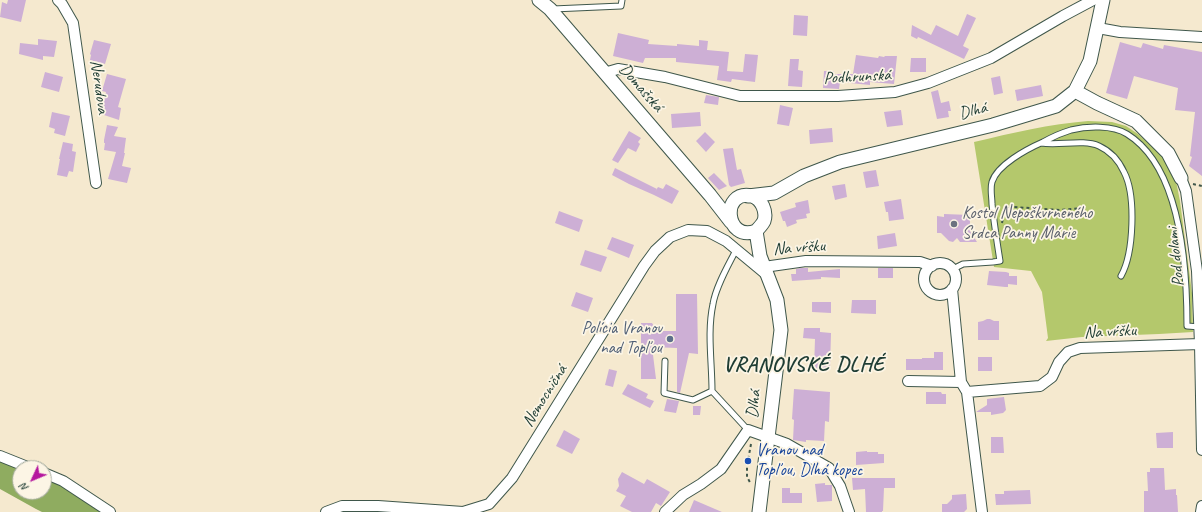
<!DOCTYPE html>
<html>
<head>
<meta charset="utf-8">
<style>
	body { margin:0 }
	#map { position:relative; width:1202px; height:512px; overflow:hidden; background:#f5e9cf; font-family:Caveat,sans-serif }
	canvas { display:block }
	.north { position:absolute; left:12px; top:460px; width:40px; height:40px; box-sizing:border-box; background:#fcf5e5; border:1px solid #a4ab9e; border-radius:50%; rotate:226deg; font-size:11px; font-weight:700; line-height:16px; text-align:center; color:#1f3d34 }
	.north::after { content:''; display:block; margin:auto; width:14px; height:18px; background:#b5179e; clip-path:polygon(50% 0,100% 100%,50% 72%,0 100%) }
</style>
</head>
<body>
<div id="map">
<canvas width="1202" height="512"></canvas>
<div class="north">N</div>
</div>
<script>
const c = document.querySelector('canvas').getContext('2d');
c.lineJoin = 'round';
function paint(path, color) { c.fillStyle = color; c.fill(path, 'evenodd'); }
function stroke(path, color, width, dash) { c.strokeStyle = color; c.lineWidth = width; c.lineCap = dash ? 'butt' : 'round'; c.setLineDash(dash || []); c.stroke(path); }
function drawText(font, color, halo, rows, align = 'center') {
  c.font = font + ' Caveat,sans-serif'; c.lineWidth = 3.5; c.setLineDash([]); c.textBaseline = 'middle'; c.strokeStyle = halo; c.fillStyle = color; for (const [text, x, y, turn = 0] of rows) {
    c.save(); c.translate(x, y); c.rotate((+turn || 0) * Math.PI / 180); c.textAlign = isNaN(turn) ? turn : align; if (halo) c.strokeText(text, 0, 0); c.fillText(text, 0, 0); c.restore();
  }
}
paint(new Path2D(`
	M 1088,121 L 1112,122 L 1126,126 L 1138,134 L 1163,156 L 1176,181 L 1180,201 L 1192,293 L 1193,332 L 1159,334 L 1082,337 L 1046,341 L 1048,338 L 1042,292 L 1031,271 L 994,267 L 974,142 C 1012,133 1050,124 1088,121 Z`), '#b4c86c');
paint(new Path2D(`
	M 0,461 L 20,468 L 20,492 L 44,492 L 44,477 L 59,482 L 101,512 L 42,512 L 36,509 L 0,489 Z`), '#8fac60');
paint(new Path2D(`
	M 8,0 L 26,0 L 21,22 L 0,17 L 2,2 L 7,4 Z
	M 967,14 L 976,18 L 963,46 L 969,49 L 964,59 L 918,37 L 917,39 L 911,36 L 912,25 L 931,35 L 936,25 L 958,36 Z
	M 794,15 L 808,16 L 807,36 L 793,35 Z
	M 618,33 L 649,40 L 648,44 L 677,46 L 677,44 L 699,46 L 699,40 L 708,41 L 707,50 L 729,52 L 727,71 L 743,72 L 745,54 L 758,55 L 755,82 L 732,79 L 731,82 L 717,80 L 719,66 L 676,62 L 676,58 L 645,58 L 643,63 L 613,56 Z
	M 38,39 L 57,41 L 54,57 L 43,56 L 43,60 L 19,54 L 20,43 L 38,45 Z
	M 94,40 L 111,44 L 105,64 L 90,60 L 91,55 L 90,54 Z
	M 1120,42 L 1141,48 L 1143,43 L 1163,49 L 1164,45 L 1202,52 L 1202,176 L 1189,166 L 1192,157 L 1190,156 L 1195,112 L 1175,110 L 1178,88 L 1134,76 L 1127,99 L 1106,93 Z
	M 856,55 L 878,58 L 879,56 L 884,57 L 885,56 L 897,56 L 894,84 L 870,82 L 870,85 L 840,82 L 839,89 L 823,88 L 824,71 L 834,71 L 834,74 L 853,74 Z
	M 911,58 L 926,58 L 926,72 L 910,72 Z
	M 790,59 L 799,59 L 798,70 L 803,71 L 802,87 L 788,86 Z
	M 45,72 L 63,77 L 59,92 L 41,87 Z
	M 107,74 L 126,79 L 118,107 L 121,108 L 119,120 L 101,114 L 106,92 L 102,91 Z
	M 1000,76 L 1003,93 L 994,95 L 991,78 Z
	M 1041,85 L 1043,96 L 1017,101 L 1015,90 Z
	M 938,90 L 941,103 L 949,101 L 951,111 L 948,111 L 949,117 L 937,119 L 931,92 Z
	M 706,95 L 719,97 L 718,105 L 704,103 Z
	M 780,105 L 793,108 L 789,126 L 777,124 Z
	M 901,110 L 903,125 L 887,127 L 884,112 Z
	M 52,112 L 70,116 L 65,136 L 54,133 L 55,129 L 49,127 Z
	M 700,112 L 701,126 L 672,128 L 671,114 Z
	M 107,125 L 118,127 L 114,136 L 126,138 L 124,153 L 125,153 L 122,166 L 131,168 L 127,183 L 108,179 L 116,152 L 104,150 L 105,143 L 104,143 L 104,140 Z
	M 832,128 L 833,142 L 810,144 L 809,130 Z
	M 629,131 L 641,138 L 638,142 L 640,144 L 636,152 L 628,148 L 618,163 L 612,160 Z
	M 705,132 L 715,142 L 706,152 L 696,141 Z
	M 63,142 L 73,144 L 72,151 L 76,152 L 73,172 L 69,171 L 67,177 L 57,175 L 60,159 L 59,159 Z
	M 733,148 L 737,170 L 741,169 L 745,183 L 731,187 L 729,185 L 723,149 Z
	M 615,168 L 657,189 L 655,192 L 658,187 L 663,189 L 666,184 L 679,191 L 672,204 L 654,195 L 629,184 L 612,175 Z
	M 876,170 L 879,186 L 866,188 L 863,172 Z
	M 714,173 L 727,186 L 719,190 L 708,178 Z
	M 845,184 L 847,197 L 835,200 L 832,186 Z
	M 901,199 L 904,219 L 889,221 L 888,212 L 886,212 L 884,202 Z
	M 808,200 L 810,213 L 806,214 L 807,218 L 796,220 L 797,223 L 787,227 L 785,221 L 783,221 L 780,212 L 796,207 L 795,203 Z
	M 559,211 L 583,220 L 579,232 L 555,223 Z
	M 944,214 L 970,215 L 970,231 L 977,242 L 960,242 L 957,238 L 953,242 L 949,241 L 941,233 L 937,233 L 937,216 L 944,217 Z
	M 895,233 L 897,246 L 878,249 L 877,236 Z
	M 612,237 L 634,245 L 629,258 L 607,249 Z
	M 585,250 L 607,257 L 601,272 L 580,265 Z
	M 801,268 L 808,268 L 808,272 L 840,269 L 840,278 L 821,277 L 821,279 L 792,281 L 791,274 L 796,274 L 796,269 Z
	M 878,268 L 893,268 L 893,278 L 878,278 Z
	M 989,271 L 1006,272 L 1009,273 L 1009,276 L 1017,276 L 1017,285 L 1008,284 L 1008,287 L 1005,287 L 987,285 Z
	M 576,292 L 593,298 L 588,312 L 571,306 Z
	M 676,294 L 697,294 L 698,354 L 689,353 L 680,393 L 677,392 L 677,348 L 652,347 L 656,379 L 641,379 L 641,323 L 652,323 L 657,331 L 676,331 Z
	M 852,300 L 876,300 L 876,314 L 851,313 Z
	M 812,302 L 831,302 L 831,313 L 812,312 Z
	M 987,319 L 990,319 L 994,321 L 999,321 L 999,340 L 978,340 L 978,322 L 983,321 Z
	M 804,328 L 820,328 L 820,332 L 831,333 L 830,369 L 814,369 L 815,339 L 803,338 Z
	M 934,352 L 943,352 L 943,370 L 906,370 L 906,359 L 922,359 L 922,358 L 934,358 Z
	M 978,357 L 992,357 L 992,371 L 978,371 Z
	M 609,369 L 617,371 L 613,387 L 605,385 Z
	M 628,384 L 648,394 L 646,398 L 654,401 L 650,408 L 622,394 Z
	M 794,389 L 830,392 L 829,422 L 825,421 L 824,441 L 806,440 L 806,442 L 793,440 L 794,420 L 792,419 Z
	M 926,392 L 941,392 L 942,394 L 946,394 L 946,404 L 926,404 Z
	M 1004,397 L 1006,410 L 1003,413 L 991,415 L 991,412 L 976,412 L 987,405 L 987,399 Z
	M 667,399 L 679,401 L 676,413 L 664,411 Z
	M 693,406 L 701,406 L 700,415 L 693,415 Z
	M 564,430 L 580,439 L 572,454 L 556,446 Z
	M 1173,432 L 1173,448 L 1157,448 L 1156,433 Z
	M 991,437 L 1003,437 L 1004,453 L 991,453 Z
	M 867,451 L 867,452 L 878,452 L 878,454 L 884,454 L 884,463 L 856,465 L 856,452 Z
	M 1150,468 L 1164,468 L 1165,490 L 1176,489 L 1176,495 L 1177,495 L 1178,512 L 1144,512 L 1144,491 L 1148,491 L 1147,472 L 1150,472 Z
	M 622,472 L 644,484 L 647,479 L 670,492 L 661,506 L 656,503 L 651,512 L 632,512 L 620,506 L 626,496 L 616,491 L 619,486 L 618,479 Z
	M 852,478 L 895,478 L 895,488 L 884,488 L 883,511 L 882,511 L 882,512 L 866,512 L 865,489 L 853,490 Z
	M 825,483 L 825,485 L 832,485 L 832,501 L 817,502 L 815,484 Z
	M 782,488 L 790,488 L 790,493 L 802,493 L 802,503 L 782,503 Z
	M 1030,490 L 1031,504 L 996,505 L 995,494 L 1004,494 L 1004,491 Z
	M 966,494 L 967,509 L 964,512 L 942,512 L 942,504 L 947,504 L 952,499 L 952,495 Z
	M 694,500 L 722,512 L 689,512 Z`), '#cdafd5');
const service = new Path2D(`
	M 553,9 L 621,6 L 622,0
	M 1041,143 C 1059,146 1083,139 1099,146 C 1110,151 1119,161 1124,172 C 1136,195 1134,253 1121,276
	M 736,250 C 728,266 716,286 713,304 C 707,332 712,362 712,391 L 748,430
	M 953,269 L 963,264 L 993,262 L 1000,261 C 997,242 994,223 992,204 C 992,197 990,189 992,182 C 997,165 1027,149 1043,142 C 1052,137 1061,133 1071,130 C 1087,126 1113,125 1127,134 C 1182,168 1187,269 1187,326 L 1200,327
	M 665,361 L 664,393 L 693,400 L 712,391`);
const minor = new Path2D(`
	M 58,0 L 62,4 L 73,23 L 96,183
	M 1098,28 L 1120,32 L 1202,37
	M 604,73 L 618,69 L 665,77 L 740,96 L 838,96 L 895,92 L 928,83 L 991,58 L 1063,16 L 1093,0
	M 1181,178 L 1186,191 L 1197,271 L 1200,344 L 1202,450
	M924 279a16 16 0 1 1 32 0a16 16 0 1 1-32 0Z
	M 764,267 L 806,261 L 920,262 L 932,266
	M 952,289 L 961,382 L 967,392 L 982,512
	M 908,381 L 961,382
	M 967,392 L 1040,386 L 1052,377 L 1059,362 L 1068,352 L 1080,348 L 1200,344
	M 0,456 L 30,468
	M 44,473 L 63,481 L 110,512
	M 326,512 L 342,506 L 378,506 L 463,512 L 489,504 L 512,478 L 644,266 L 655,251 L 670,237 L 688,230 L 707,231 L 726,241 L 767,275
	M 665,512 L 683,495 L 701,484 L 721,469 L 748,430 L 787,444 L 829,468 L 840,486 L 849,512
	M 1201,512 L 1202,506`);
const tertiary = new Path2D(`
	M 539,0 L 550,9 L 710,195 L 731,222
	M 1075,91 L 1097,103 L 1136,121 L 1168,153 L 1181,178
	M 748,196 L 774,193 L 804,176 L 840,162 L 993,125 L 1056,106 L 1075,91 L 1090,61 L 1103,0
	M 756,231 C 725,243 720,189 752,196 C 762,199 767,212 764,221 C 762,225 759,228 756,231 L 760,256 L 777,300 L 781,330 L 759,512`);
stroke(service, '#3f574b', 7);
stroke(minor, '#3f574b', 12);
stroke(tertiary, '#3f574b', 15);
stroke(new Path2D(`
	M 1193,184 L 1202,186
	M 1002,223 L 1005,209 L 1013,207 L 1060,210 L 1083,208
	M 751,444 L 747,466 L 747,477 L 751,484`), '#3f574b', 2, [3, 3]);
stroke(service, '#fff', 5);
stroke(minor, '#fff', 10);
stroke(tertiary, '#fff', 13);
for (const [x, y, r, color] of [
	[954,224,4,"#6b7280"],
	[670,339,4,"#5c6f8a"],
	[748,461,4,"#1a4fb4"]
]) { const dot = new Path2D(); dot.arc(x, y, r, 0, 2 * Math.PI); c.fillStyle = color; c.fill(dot); stroke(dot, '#fcf5e5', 1.5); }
drawText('17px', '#1f3d34', '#fcf5e5', [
	["Podhrunská",857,77,-3],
	["Nerudova",99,87,82],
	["Domašská",641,88,49],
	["Dlhá",973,111,-14],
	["Na vŕšku",799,248,-4],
	["Pod dolami",1176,257,-96],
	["Na vŕšku",1110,332,-3],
	["Nemocničná",545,396,-58],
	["Dlhá",754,404,-83]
]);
drawText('17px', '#5b616d', '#fcf5e5', [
	["Kostol Nepoškvrneného",962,214],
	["Srdca Panny Márie",962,234]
], 'left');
drawText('17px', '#4e5e75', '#fcf5e5', [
	["Polícia Vranov",662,329],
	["nad Topľou",662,349]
], 'right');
drawText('17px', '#164399', '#fcf5e5', [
	["Vranov nad",756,451],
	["Topľou, Dlhá kopec",756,471]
], 'left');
c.letterSpacing = '1px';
drawText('bold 21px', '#1f3d34', '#fcf5e5', [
	["VRANOVSKÉ DLHÉ",804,365]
]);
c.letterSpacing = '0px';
</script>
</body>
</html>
